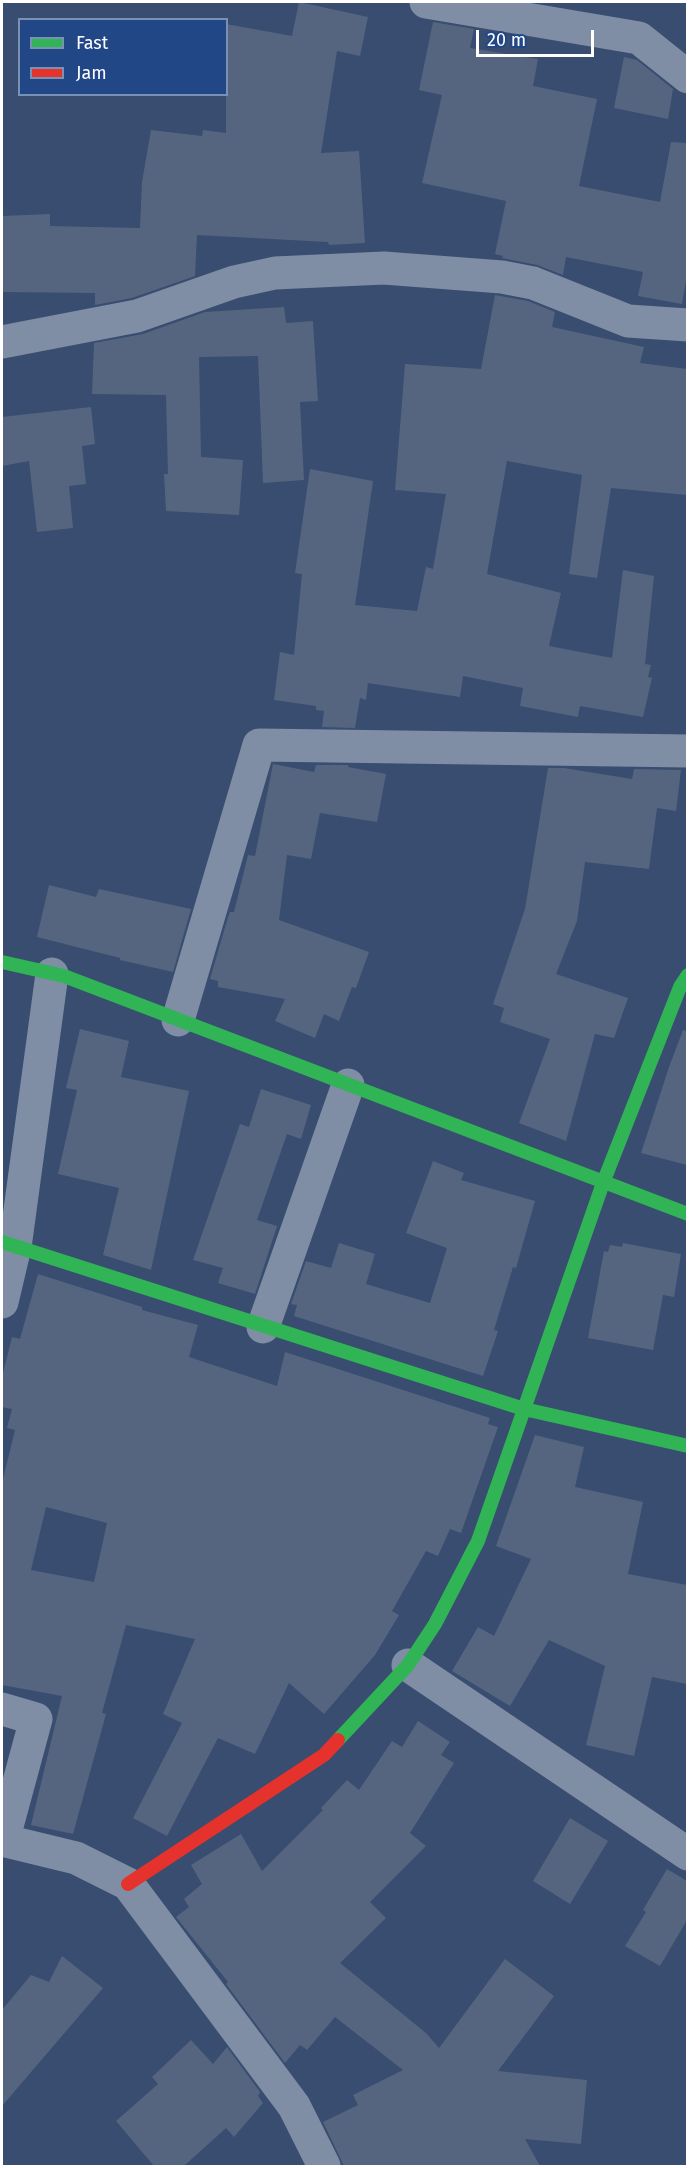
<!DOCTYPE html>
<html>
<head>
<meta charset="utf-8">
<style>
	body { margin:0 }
	#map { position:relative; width:689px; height:2168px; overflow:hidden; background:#384d70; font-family:"Fira Sans",sans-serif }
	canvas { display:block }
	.frame { position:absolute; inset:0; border:3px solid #fff; pointer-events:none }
	.legend { position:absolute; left:18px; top:18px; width:210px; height:78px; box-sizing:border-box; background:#224786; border:2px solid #7a91b6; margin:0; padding:8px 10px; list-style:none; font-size:18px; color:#fff }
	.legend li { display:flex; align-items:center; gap:12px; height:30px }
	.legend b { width:30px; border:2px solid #7a91b6 }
	.scale { position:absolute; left:476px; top:30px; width:118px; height:27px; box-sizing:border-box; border:3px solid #fff; border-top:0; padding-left:8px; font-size:18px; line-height:21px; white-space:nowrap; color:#fff; -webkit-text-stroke:4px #224786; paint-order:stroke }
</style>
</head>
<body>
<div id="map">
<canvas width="689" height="2168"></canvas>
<div class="frame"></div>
<ul class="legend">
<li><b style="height:8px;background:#30b455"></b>Fast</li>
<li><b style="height:8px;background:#e5322d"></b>Jam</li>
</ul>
<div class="scale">20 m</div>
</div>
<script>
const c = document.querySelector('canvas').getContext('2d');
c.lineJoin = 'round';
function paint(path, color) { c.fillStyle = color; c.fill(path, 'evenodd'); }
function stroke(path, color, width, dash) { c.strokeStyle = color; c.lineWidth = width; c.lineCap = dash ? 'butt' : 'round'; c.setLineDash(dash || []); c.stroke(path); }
paint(new Path2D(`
	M 299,2 L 368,17 L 360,56 L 337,51 L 321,153 L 359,151 L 365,243 L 329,245 L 328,242 L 197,235 L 195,276 L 132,298 L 95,305 L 95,293 L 2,292 L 2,216 L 50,214 L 50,226 L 140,228 L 142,182 L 151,130 L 202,136 L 203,130 L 226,133 L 226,24 L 292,36 Z
	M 433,22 L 474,29 L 470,48 L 538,59 L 533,86 L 597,99 L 579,186 L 660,202 L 671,142 L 687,143 L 687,275 L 682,304 L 638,296 L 643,272 L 566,257 L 563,275 L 537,265 L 502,258 L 503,256 L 495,254 L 506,201 L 422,183 L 442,95 L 419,90 Z
	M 624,57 L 637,60 L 673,89 L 668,119 L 614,108 Z
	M 495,295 L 528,301 L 555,312 L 552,327 L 644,347 L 640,363 L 687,369 L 687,495 L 611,488 L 597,578 L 569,574 L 582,475 L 507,461 L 487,574 L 561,593 L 549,646 L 612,658 L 623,570 L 654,576 L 645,664 L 651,665 L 648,677 L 652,678 L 643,717 L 580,706 L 578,717 L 520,706 L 523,688 L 463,676 L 460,697 L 368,683 L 366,700 L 360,698 L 355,728 L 322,727 L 324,711 L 316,710 L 316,706 L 274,700 L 280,652 L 294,655 L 302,574 L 295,573 L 310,469 L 373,481 L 355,605 L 417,611 L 426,567 L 433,569 L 446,494 L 395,490 L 405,364 L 481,369 Z
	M 284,307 L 286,323 L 313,321 L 318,401 L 300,402 L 304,480 L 263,483 L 258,356 L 199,357 L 201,457 L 243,460 L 239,515 L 166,511 L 164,474 L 168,474 L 166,395 L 92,394 L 94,343 L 143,334 L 205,312 Z
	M 91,407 L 95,444 L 82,446 L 86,484 L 69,486 L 73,528 L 37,532 L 29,461 L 2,466 L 2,417 Z
	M 273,764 L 314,772 L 316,765 L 348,765 L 348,767 L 386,774 L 377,822 L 320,813 L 311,859 L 287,855 L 279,920 L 369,952 L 356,988 L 352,987 L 339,1021 L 324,1014 L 315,1038 L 275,1021 L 285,999 L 218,987 L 218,981 L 210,979 L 228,917 L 230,912 L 234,912 L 248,855 L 255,856 Z
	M 548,768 L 564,768 L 632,779 L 634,769 L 681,770 L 676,811 L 657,808 L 649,869 L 585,862 L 577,921 L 556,974 L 628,998 L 614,1038 L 595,1034 L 566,1141 L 519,1123 L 550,1039 L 500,1022 L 504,1008 L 493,1004 L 525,909 Z
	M 49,885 L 96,897 L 99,889 L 191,909 L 173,972 L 120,960 L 120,958 L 37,937 Z
	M 80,1029 L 129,1041 L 121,1077 L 189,1091 L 151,1270 L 103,1255 L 119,1188 L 58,1174 L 77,1090 L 66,1088 Z
	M 683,1030 L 687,1031 L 687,1165 L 641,1153 L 669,1067 Z
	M 261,1089 L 311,1105 L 301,1139 L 287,1134 L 257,1220 L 277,1226 L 255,1294 L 218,1283 L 223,1268 L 193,1260 L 240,1124 L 249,1127 Z
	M 433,1161 L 464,1173 L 461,1180 L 535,1201 L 516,1268 L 513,1267 L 494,1330 L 498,1331 L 483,1376 L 294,1316 L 297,1305 L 291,1304 L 306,1261 L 331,1268 L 339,1243 L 375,1254 L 366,1284 L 430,1303 L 447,1248 L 406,1233 Z
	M 623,1243 L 681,1254 L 674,1297 L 663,1295 L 653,1350 L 588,1338 L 604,1251 L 608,1252 L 610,1245 L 622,1247 Z
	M 38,1274 L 142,1307 L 142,1310 L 198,1325 L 189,1357 L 277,1386 L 285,1352 L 490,1418 L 488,1424 L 498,1427 L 461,1533 L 450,1529 L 438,1556 L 426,1551 L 392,1611 L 399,1615 L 375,1655 L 324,1714 L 289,1683 L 255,1754 L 218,1738 L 167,1836 L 133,1818 L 182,1723 L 163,1714 L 195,1639 L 126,1625 L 102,1713 L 106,1714 L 73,1834 L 31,1825 L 62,1696 L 2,1685 L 2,1483 L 15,1430 L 7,1428 L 12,1409 L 2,1407 L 2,1377 L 12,1337 L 20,1339 ZM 46,1507 L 107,1523 L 94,1582 L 31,1570 Z
	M 535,1435 L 584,1447 L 575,1487 L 643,1502 L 628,1574 L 687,1585 L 687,1684 L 652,1677 L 634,1756 L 586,1745 L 605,1666 L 549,1640 L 510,1706 L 452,1671 L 478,1627 L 494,1636 L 531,1559 L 496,1546 Z
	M 418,1721 L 450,1742 L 441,1755 L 454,1763 L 410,1833 L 426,1846 L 370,1902 L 386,1918 L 340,1963 L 426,2033 L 439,2048 L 505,1959 L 554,1996 L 498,2071 L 587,2080 L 581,2144 L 525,2139 L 540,2166 L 344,2166 L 323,2122 L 358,2105 L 353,2095 L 403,2070 L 335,2017 L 307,2050 L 300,2045 L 285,2063 L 226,1984 L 228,1982 L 176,1917 L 189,1907 L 184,1899 L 202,1884 L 191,1865 L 241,1834 L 262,1871 L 323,1810 L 321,1808 L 347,1780 L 359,1790 L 392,1741 L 402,1747 Z
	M 570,1818 L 608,1841 L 570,1904 L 533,1881 Z
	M 667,1869 L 687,1881 L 687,1920 L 660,1966 L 625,1946 L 646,1912 L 643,1910 Z
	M 62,1956 L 103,1988 L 2,2106 L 2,2010 L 31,1975 L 49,1982 Z
	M 191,2040 L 213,2064 L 227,2047 L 260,2092 L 258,2096 L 263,2103 L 234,2137 L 226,2128 L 184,2166 L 154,2166 L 116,2121 L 158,2084 L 152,2077 Z`), '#556580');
stroke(new Path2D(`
	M 426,2 L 639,38 L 688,77
	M 2,342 L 137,316 L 234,282 L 275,273 L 384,268 L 502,277 L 533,283 L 628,321 L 688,325
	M 178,1020 L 259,745 L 688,751
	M 2,1302 L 15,1247 L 52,974
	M 263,1327 L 348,1085
	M 408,1665 L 688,1854
	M 2,1709 L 36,1719 L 3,1841
	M 2,1840 L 76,1858 L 128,1884 L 294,2106 L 324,2166`), '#7f8ea5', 33);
stroke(new Path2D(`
	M 2,962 L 64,976 L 688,1214
	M 2,1242 L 524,1409 L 688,1446
	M 338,1740 L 408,1665 L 435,1624 L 478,1541 L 603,1183 L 680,987 L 688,975`), '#30b455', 14);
stroke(new Path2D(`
	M 128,1884 L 324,1755 L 338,1740`), '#e5322d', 14);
</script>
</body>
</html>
